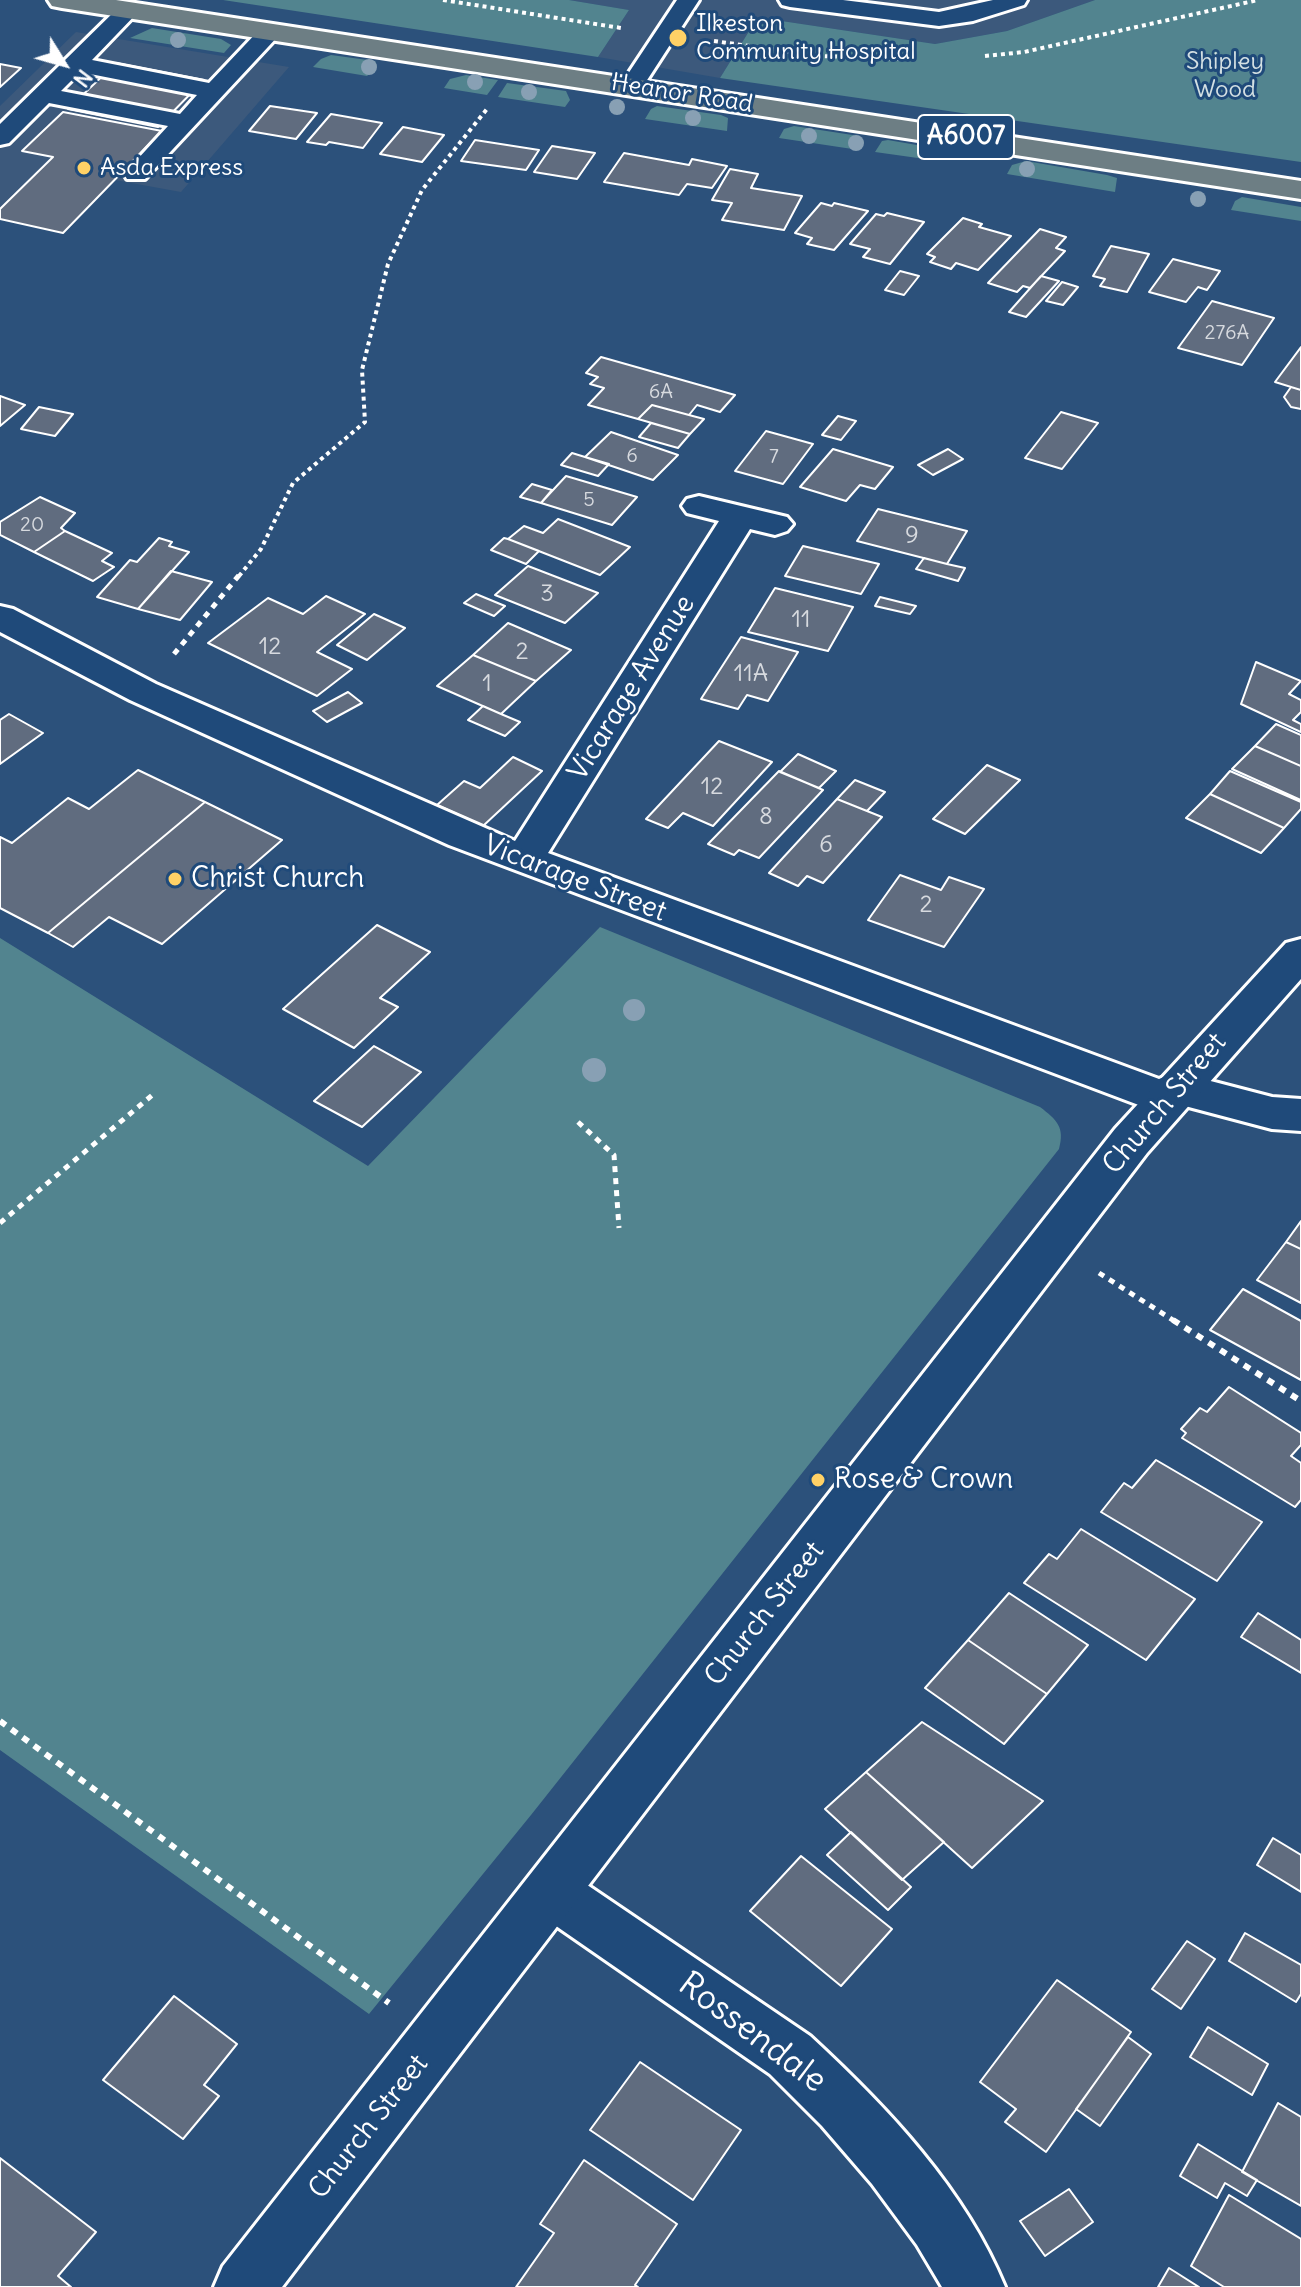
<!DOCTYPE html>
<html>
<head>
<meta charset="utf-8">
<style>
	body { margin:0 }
	#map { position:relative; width:1301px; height:2287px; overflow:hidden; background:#2c517b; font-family:Delius,sans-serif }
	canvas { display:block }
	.north { position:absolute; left:24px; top:24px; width:80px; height:80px; -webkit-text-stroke:6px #1f4a7a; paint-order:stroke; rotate:127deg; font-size:22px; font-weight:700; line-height:32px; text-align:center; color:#fff }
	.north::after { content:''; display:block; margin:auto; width:28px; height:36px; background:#fff; clip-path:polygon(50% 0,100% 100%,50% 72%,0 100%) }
</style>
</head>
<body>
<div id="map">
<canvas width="1301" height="2287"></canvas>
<div class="north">N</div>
</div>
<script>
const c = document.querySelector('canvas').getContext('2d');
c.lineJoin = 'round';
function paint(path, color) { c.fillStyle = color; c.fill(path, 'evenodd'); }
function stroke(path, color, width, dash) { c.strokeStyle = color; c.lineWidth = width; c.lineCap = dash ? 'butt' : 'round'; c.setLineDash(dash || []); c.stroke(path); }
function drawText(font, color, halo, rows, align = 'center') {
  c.font = font + ' Delius,sans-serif'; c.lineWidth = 6; c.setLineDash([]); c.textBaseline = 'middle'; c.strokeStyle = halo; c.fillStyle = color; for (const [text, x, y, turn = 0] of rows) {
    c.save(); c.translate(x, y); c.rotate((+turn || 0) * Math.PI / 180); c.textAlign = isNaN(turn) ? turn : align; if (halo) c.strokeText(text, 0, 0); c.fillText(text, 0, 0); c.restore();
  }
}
paint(new Path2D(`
	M 569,0 L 1095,0 L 1007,31 L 935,44 L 775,20 L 751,28 L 720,78 L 598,57 L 629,10 Z
	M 76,32 L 289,67 L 181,192 L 115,180 L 63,233 L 0,219 L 0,106 Z`), '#3c597c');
paint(new Path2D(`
	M 223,0 L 569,0 L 629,10 L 598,57 Z
	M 1095,0 L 1301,0 L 1301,162 L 720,78 L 751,28 L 775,20 L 935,44 L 1007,31 Z
	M 152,28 L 221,39 L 231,45 L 224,53 L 130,38 Z
	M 331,55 L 375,61 L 377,66 L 367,76 L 313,67 L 321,59 Z
	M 466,75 L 498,80 L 487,95 L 444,88 L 450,79 Z
	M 507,83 L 566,91 L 570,100 L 565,107 L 498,97 Z
	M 657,106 L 721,115 L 728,118 L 727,131 L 645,119 L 651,109 Z
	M 794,126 L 859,136 L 864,142 L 859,150 L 779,138 L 784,129 Z
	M 888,140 L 934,148 L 936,152 L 932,160 L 875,152 L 882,141 Z
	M 1026,161 L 1107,175 L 1117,178 L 1115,192 L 1007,174 L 1012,165 Z
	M 1242,197 L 1301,207 L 1301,221 L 1231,210 L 1235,201 Z
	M 600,927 L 1040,1107 C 1057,1120 1065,1127 1059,1149 L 531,1815 L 369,2014 L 0,1750 L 0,938 L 368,1166 Z`), '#52848f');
const building = new Path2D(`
	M 116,63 L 204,80 L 158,127 L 68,109 Z
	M 0,64 L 21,68 L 0,87 Z
	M 270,106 L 317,113 L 296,139 L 249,131 Z
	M 63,112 L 162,131 L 63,233 L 0,219 L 0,209 L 53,157 L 22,151 Z
	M 331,114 L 382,123 L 363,148 L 329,142 L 326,145 L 307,142 Z
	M 403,127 L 444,135 L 422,162 L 380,154 Z
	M 475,140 L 539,150 L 526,170 L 461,161 Z
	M 552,146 L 595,153 L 577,179 L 534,172 Z
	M 624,153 L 689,165 L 692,159 L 727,166 L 712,188 L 687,184 L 679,195 L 604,182 Z
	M 730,169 L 758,174 L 751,188 L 802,196 L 784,230 L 722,220 L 732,203 L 712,200 Z
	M 821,203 L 832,206 L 834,203 L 868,211 L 834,250 L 807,244 L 812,238 L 795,233 Z
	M 887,213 L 924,222 L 890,264 L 863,257 L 870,249 L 850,244 L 876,214 L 884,216 Z
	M 963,218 L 982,224 L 979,227 L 1011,236 L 978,270 L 956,263 L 951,269 L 930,262 L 935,257 L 927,254 Z
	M 1040,229 L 1066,237 L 1056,248 L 1065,251 L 1030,288 L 1023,286 L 1017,292 L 988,283 Z
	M 1111,246 L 1149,254 L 1127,292 L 1100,286 L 1105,279 L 1093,276 Z
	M 1173,259 L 1220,271 L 1207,290 L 1198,287 L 1186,302 L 1149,292 Z
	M 900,271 L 919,276 L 904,295 L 885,290 Z
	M 1041,276 L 1059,281 L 1026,317 L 1009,312 Z
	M 1062,282 L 1078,287 L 1063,305 L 1046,301 Z
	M 1212,301 L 1274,318 L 1242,365 L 1178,348 Z
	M 1301,347 L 1301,390 L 1275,382 Z
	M 601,357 L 735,395 L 720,412 L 697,405 L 689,415 L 652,405 L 638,419 L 588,405 L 604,388 L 590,384 L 598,377 L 586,373 Z
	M 1291,387 L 1301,390 L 1301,409 L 1291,407 L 1284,397 Z
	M 0,396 L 25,405 L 0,426 Z
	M 652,405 L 689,415 L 704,419 L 690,434 L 638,419 Z
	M 39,407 L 73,414 L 55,436 L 21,429 Z
	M 1061,412 L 1098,423 L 1062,469 L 1025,458 Z
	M 838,416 L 856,421 L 841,440 L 822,435 Z
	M 651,423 L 690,434 L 678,448 L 639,437 Z
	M 766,431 L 813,444 L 783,484 L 735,471 Z
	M 611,432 L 678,455 L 653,480 L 585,457 Z
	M 833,449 L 893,467 L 875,489 L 860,485 L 846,501 L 800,487 Z
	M 948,449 L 963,459 L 933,475 L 918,465 Z
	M 572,453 L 585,457 L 609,464 L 598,476 L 561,465 Z
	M 566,476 L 637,497 L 612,525 L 541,503 Z
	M 532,484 L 552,490 L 541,503 L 520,497 Z
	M 40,497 L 75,513 L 61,528 L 65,531 L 34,552 L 0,535 L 0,522 Z
	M 878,509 L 967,531 L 947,564 L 857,541 Z
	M 558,519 L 630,547 L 600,575 L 508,539 L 524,526 L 543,533 Z
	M 65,531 L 112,553 L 102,561 L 114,567 L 93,581 L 34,552 Z
	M 159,538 L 172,542 L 169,546 L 189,552 L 138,609 L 97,597 L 130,560 L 137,562 Z
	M 504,538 L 508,539 L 539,551 L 526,564 L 491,550 Z
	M 803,546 L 879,564 L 861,594 L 785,576 Z
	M 924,558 L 947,564 L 965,568 L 958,581 L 916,569 Z
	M 528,566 L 598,593 L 565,623 L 495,595 Z
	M 171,571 L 212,582 L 180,620 L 138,609 Z
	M 775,588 L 853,607 L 828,651 L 748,632 Z
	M 476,594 L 505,606 L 494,616 L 464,603 Z
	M 326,596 L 365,614 L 317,652 L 352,669 L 317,696 L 208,643 L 268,598 L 303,614 Z
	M 880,597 L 916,606 L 910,614 L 875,606 Z
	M 374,614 L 405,628 L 367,660 L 337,645 Z
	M 508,623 L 571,650 L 536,681 L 473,655 Z
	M 741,637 L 798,652 L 768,701 L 747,695 L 738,709 L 701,699 Z
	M 473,655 L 536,681 L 501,714 L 437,686 Z
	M 1256,662 L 1301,681 L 1289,694 L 1301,700 L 1301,712 L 1293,720 L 1301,724 L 1301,732 L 1241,704 Z
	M 348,692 L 362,703 L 327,722 L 313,711 Z
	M 483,706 L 501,714 L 520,722 L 505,736 L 468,720 Z
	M 9,714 L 43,733 L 0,764 L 0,720 Z
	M 1276,724 L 1301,735 L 1301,766 L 1255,746 Z
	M 719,741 L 772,762 L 713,826 L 683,813 L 668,828 L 646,819 Z
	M 1255,746 L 1301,766 L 1301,800 L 1232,769 Z
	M 798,754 L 836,771 L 819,788 L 780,772 Z
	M 513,757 L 542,771 L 483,826 L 437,805 L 464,781 L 480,788 Z
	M 987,765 L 1020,780 L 965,834 L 933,819 Z
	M 138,770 L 205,802 L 48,933 L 0,908 L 0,837 L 12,843 L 68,798 L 89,809 Z
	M 779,771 L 823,790 L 759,858 L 739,850 L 734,855 L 708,844 Z
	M 1230,771 L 1301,802 L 1301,809 L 1284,828 L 1210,794 Z
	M 855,780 L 885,792 L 867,811 L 837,799 Z
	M 1210,794 L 1284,828 L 1261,853 L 1186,818 Z
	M 837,799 L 882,817 L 823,883 L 807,876 L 798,886 L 769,873 Z
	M 205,802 L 282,840 L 162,944 L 109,917 L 73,947 L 48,933 Z
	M 900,875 L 941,890 L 949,877 L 984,889 L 944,947 L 868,920 Z
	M 377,925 L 430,952 L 380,998 L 398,1007 L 354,1048 L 283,1009 Z
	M 374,1046 L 421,1072 L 362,1127 L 314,1101 Z
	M 1301,1221 L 1301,1249 L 1286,1242 Z
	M 1286,1242 L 1301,1249 L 1301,1303 L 1257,1280 Z
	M 1243,1289 L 1301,1321 L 1301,1380 L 1210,1330 Z
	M 1229,1387 L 1301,1433 L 1301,1445 L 1291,1456 L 1301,1463 L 1301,1500 L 1295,1507 L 1182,1438 L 1186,1433 L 1181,1429 L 1200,1408 L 1207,1412 Z
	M 1156,1460 L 1262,1522 L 1217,1581 L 1101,1512 L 1124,1483 L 1132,1488 Z
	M 1081,1529 L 1195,1599 L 1146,1660 L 1024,1583 L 1049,1554 L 1057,1559 Z
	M 1009,1593 L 1088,1645 L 1047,1694 L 968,1640 Z
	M 1258,1613 L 1301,1640 L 1301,1673 L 1241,1637 Z
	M 968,1640 L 1047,1694 L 1004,1744 L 925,1688 Z
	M 922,1722 L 1043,1801 L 972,1868 L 866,1772 Z
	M 866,1772 L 944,1842 L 902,1880 L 825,1809 Z
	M 851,1832 L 911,1887 L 888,1910 L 827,1855 Z
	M 1273,1838 L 1301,1855 L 1301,1892 L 1257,1865 Z
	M 801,1856 L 892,1929 L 841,1986 L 750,1911 Z
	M 1245,1933 L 1301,1965 L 1301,1994 L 1296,2002 L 1229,1961 Z
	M 1187,1941 L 1215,1959 L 1181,2009 L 1152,1989 Z
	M 1057,1980 L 1131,2032 L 1046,2152 L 1005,2122 L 1016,2109 L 980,2082 Z
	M 174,1996 L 237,2044 L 204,2085 L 219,2096 L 183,2139 L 103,2080 Z
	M 1208,2027 L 1268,2064 L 1252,2095 L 1190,2057 Z
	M 1128,2037 L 1151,2054 L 1100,2126 L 1076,2109 Z
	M 640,2062 L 741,2130 L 693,2200 L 590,2130 Z
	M 1278,2103 L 1301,2117 L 1301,2206 L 1242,2172 Z
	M 1198,2144 L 1257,2180 L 1247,2196 L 1225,2183 L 1217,2198 L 1180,2176 Z
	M 0,2158 L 96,2232 L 58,2276 L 71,2287 L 0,2287 Z
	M 584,2160 L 677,2224 L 635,2285 L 638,2287 L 516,2287 L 554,2233 L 540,2224 Z
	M 1069,2189 L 1093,2222 L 1045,2256 L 1020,2221 Z
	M 1229,2195 L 1301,2239 L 1301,2287 L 1224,2287 L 1191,2266 Z
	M 1169,2268 L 1199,2287 L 1158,2287 Z`);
paint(building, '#606c7f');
stroke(building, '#fff', 2);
const lane = new Path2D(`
	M 677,0 L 699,0 L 640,91 L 624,91 L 620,86 Z
	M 779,0 L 843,0 L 939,12 L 993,0 L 1027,0 L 1024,5 L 973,21 L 939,26 L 790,7 L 782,5 Z
	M 129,3 L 137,5 L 140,10 L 92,60 L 209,83 L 261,28 L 277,28 L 281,33 L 145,179 L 127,179 L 124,174 L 168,126 L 49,103 L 9,143 L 0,145 L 0,124 L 121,5 ZM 80,72 L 197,95 L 180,114 L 61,91 Z`);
const street = new Path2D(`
	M 699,496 L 787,517 L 793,524 L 787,531 L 775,535 L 750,529 L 548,853 L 1159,1079 L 1176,1072 L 1272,1097 L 1301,1099 L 1301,1131 L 1272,1129 L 1185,1106 L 1182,1110 L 1167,1115 L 1152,1110 L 449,845 L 130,700 L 0,632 L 0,606 L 13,609 L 156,684 L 515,841 L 719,521 L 687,513 L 682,506 L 687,499 Z
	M 552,1867 L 571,1874 L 810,2036 C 887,2107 965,2189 1005,2287 L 942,2287 L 917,2245 L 872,2184 L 822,2126 L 770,2074 L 533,1910 L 525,1892 L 533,1874 Z`);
const secondary = new Path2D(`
	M 1301,939 L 1301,979 L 1147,1153 L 282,2287 L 214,2287 L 223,2266 L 1115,1129 L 1286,943 Z`);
const primary = new Path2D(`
	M 48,0 L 116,0 L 1301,181 L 1301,199 L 62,8 L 52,6 Z`);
stroke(lane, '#fff', 6);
stroke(street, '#fff', 6);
stroke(secondary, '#fff', 6);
stroke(primary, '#fff', 6);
stroke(new Path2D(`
	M 443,0 L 621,28
	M 714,41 L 819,56 L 907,59
	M 985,56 L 1024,52 L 1258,0
	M 239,576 L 261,549 L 293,483 L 365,422 L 362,370 L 388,264 L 422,190 L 487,109`), '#fff', 4, [4, 4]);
stroke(new Path2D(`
	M 174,654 L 240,574
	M 578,1122 L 614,1155 L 619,1228
	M 0,1223 L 156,1092
	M 1099,1273 L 1176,1322`), '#fff', 5, [6, 6]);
stroke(new Path2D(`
	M 1173,1320 L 1301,1401
	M 0,1721 L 389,2003`), '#fff', 6, [7, 7]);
paint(lane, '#1f4a7a');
paint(street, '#1f4a7a');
paint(secondary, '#1f4a7a');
paint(primary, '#6d7e84');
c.fillStyle = '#88a0b4';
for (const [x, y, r] of [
	[178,40,8],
	[369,67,8],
	[475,82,8],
	[529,92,8],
	[617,107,8],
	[693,118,8],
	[809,136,8],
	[856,143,8],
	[927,152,8],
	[1027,169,8],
	[1198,199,8],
	[634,1010,11],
	[594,1070,12]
]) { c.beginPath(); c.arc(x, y, r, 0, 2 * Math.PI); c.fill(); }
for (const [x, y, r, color] of [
	[678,38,10,"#ffd166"],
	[84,168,8,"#ffd166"],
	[175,879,8,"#ffd166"],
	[818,1480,8,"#ffd166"]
]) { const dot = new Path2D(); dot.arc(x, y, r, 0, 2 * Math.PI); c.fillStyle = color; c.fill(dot); stroke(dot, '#1f4a7a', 3); }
drawText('20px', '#d7dadf', null, [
	["276A",1227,333],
	["6A",661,392],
	["6",632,456],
	["7",774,457],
	["5",589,500],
	["20",32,525]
]);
drawText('24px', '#fff', '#1f4a7a', [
	["Ilkeston",696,24],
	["Community Hospital",696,52],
	["Asda Express",100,168]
], 'left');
drawText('24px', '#d4e0e3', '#1f4a7a', [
	["Shipley",1225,62],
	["Wood",1225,90]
]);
drawText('24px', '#fff', '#1f4a7a', [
	["Heanor Road",682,94,9]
]);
drawText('24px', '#d7dadf', null, [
	["9",912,536],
	["3",547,594],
	["11",801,620],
	["12",270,647],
	["2",522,652],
	["11A",751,674],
	["1",487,684],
	["12",712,787],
	["8",766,817],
	["6",826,845],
	["2",926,905]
]);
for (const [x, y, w] of [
	[966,137,96]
]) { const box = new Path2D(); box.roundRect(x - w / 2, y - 22, w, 44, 6); c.fillStyle = '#1f4a7a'; c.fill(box); stroke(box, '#fff', 2); }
drawText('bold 26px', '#fff', null, [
	["A6007",966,137]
]);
drawText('28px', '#fff', '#1f4a7a', [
	["Vicarage Avenue",632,688,-58],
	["Vicarage Street",575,879,21],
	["Church Street",1165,1104,-50],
	["Church Street",765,1614,-52],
	["Church Street",369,2127,-52]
]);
drawText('28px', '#fff', '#1f4a7a', [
	["Christ Church",191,879],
	["Rose & Crown",834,1480]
], 'left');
drawText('34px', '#fff', '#1f4a7a', [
	["Rossendale",752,2033,37]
]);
</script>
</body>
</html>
